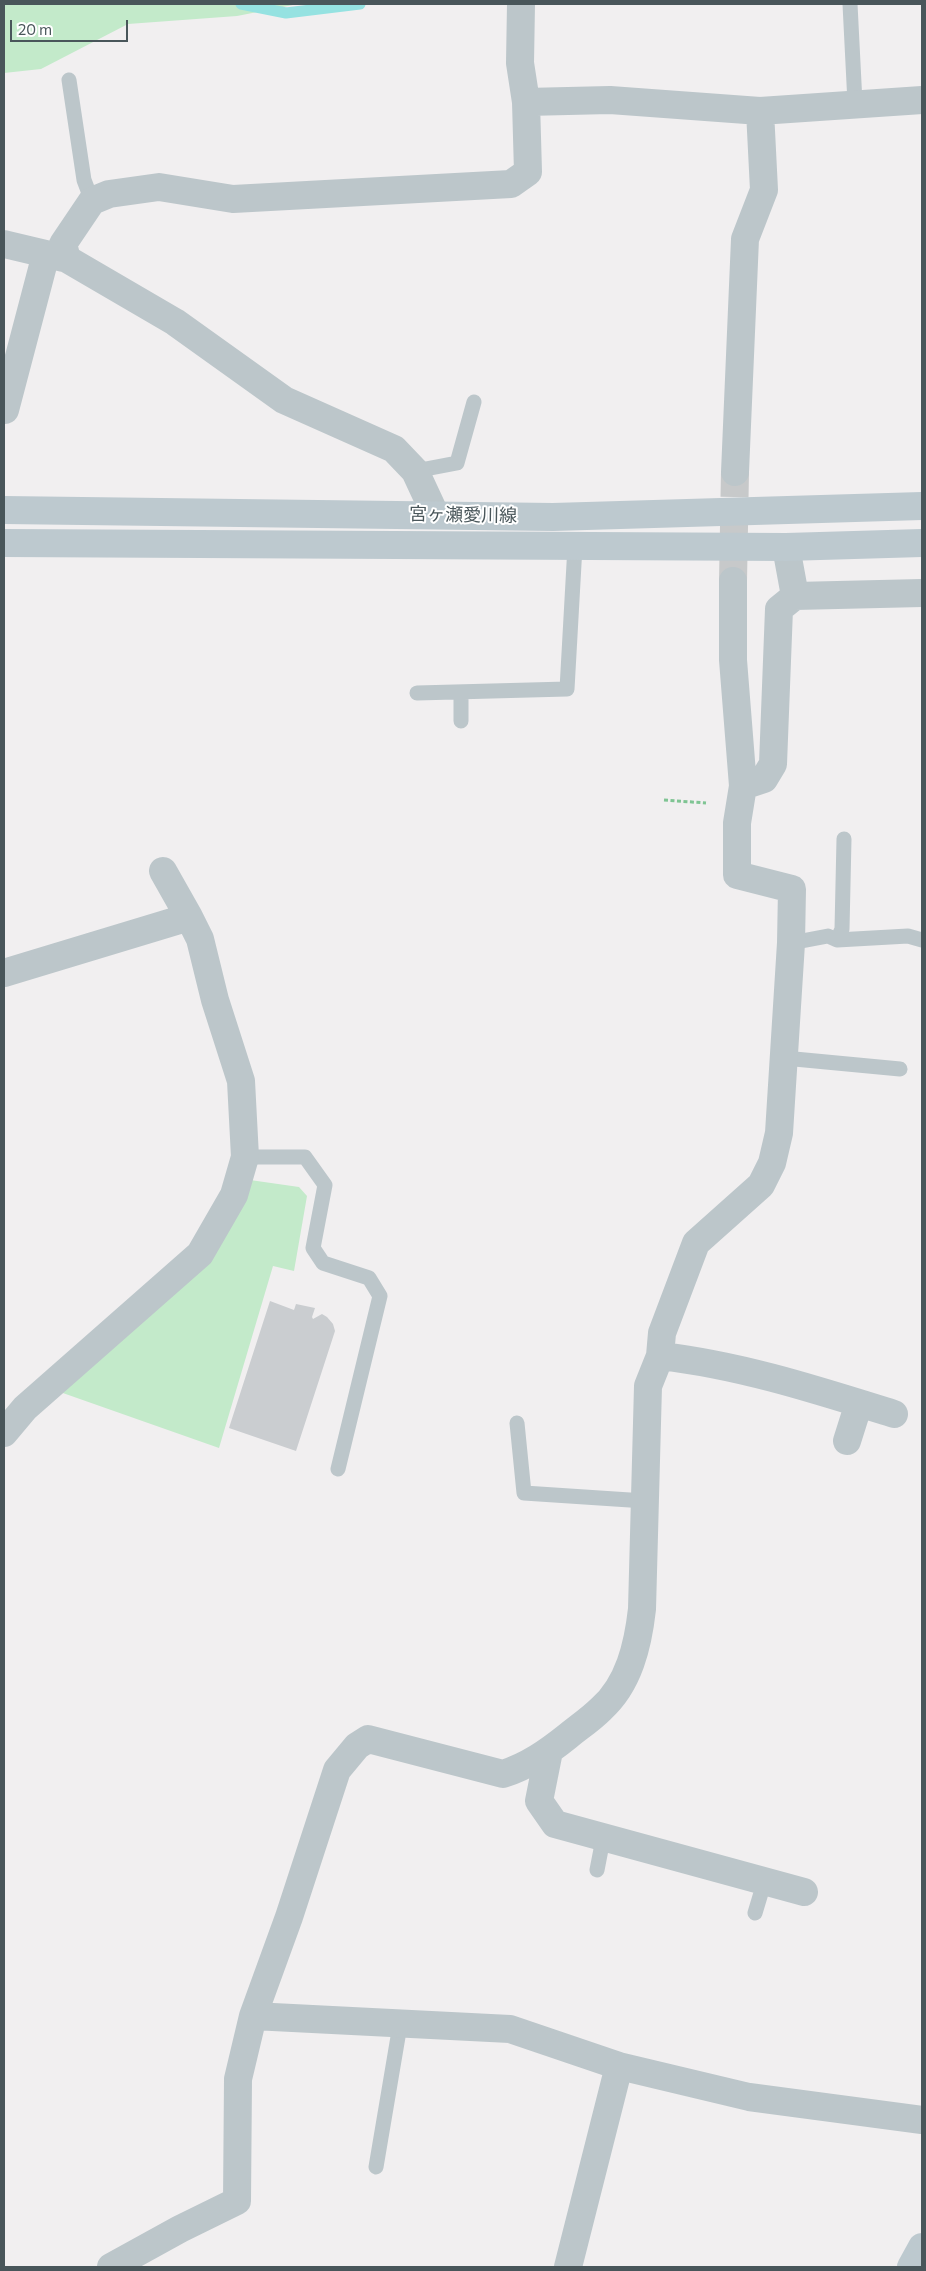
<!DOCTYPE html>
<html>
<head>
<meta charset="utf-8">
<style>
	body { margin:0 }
	#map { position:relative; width:926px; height:2271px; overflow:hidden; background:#f1eff0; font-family:Commissioner,sans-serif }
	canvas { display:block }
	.frame { position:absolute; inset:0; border:5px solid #49565a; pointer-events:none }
	.scale { position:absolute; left:10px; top:20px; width:118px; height:22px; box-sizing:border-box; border:2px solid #49565a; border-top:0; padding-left:6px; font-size:15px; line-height:18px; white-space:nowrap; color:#49565a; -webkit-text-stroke:4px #fff; paint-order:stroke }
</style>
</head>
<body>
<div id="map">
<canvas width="926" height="2271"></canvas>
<div class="frame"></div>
<div class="scale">20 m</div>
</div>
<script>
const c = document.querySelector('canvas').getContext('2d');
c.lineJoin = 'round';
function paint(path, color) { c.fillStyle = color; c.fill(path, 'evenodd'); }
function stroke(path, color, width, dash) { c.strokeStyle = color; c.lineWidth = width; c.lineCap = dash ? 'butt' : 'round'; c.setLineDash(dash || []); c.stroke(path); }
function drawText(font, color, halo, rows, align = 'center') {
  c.font = font + ' Commissioner,"Noto Sans JP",sans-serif'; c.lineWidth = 4; c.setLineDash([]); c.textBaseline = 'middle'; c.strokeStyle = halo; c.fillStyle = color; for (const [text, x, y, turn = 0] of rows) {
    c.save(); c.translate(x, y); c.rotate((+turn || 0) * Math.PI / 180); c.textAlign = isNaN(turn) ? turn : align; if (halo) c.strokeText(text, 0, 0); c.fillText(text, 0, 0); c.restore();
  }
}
paint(new Path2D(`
	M 4,4 L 298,4 L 237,16 L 128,24 L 41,69 L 4,73 Z
	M 250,1180 L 299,1187 L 307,1196 L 294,1271 L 273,1266 L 219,1448 L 60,1392 Z`), '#c3eaca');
stroke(new Path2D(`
	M 241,4 L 286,13 L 360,4`), '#95e2e1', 11);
paint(new Path2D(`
	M 270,1301 L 294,1310 L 296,1304 L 315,1308 L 312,1317 L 313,1319 L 322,1314 L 327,1317 L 333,1324 L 335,1331 L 296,1451 L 229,1428 Z`), '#cacdd0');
stroke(new Path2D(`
	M 733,581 L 735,472`), '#c7c9ca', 28, [28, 14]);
stroke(new Path2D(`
	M 664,800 L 706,803`), '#7fc493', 3, [4, 2.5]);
stroke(new Path2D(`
	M 850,4 L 855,103
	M 69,80 L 84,180 L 92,201
	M 415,471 L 457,463 L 474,402
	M 461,692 L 461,721
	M 417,693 L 567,689 L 575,546
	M 837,940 L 842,929 L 844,839
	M 791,943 L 828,936 L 837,940 L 908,936 L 922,940
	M 784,1058 L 900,1069
	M 245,1157 L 305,1157 L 325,1185 L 313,1248 L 323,1263 L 369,1278 L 380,1296 L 338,1469
	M 517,1423 L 524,1493 L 645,1501
	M 597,1870 L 603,1839
	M 755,1913 L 764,1883
	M 376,2167 L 400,2025`), '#bcc6ca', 15);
stroke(new Path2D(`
	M 521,4 L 520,63 L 526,102
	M 760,111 L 922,100
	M 4,244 L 63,258
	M 5,410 L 46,254
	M 435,514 L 415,471 L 394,449 L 284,400 L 175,322 L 67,259 L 63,244 L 92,201 L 109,194 L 159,187 L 233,199 L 511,184 L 528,172 L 526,102 L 610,100 L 760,111 L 764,190 L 745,239 L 735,472
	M 786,547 L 795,596
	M 743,786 L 764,779 L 773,764 L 779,609 L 795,596 L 922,593
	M 163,871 L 189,917
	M 4,973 L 189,917 L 200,939 L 215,1000 L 241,1081 L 245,1157 L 234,1195 L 200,1254 L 25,1408 L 4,1433
	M 660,1356 C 740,1365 817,1390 894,1414
	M 847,1441 L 859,1403
	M 549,1751 L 539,1801 L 555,1824 L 804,1892
	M 619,2066 L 749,2097 L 922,2120
	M 111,2267 L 180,2229 L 237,2201 L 238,2079 L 253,2016
	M 568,2267 L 619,2066 L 510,2029 L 253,2016 L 289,1917 L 337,1770 L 357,1746 L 368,1739 L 503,1774 C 528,1766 548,1752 568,1736 C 579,1727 591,1719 601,1709 C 629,1684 638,1645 642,1609 L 648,1386 L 660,1356 L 662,1333 L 696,1243 L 761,1185 L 772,1163 L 779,1133 L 791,943 L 792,889 L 737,875 L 737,823 L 743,786 L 733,660 L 733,581`), '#bcc6ca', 28);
stroke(new Path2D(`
	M 4,510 L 553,517 L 922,506
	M 4,543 L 786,547 L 922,543
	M 911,2267 L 922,2247`), '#bdc9cf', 28);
drawText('18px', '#49565a', '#fff', [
	["宮ヶ瀬愛川線",463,515,1]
]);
</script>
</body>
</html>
